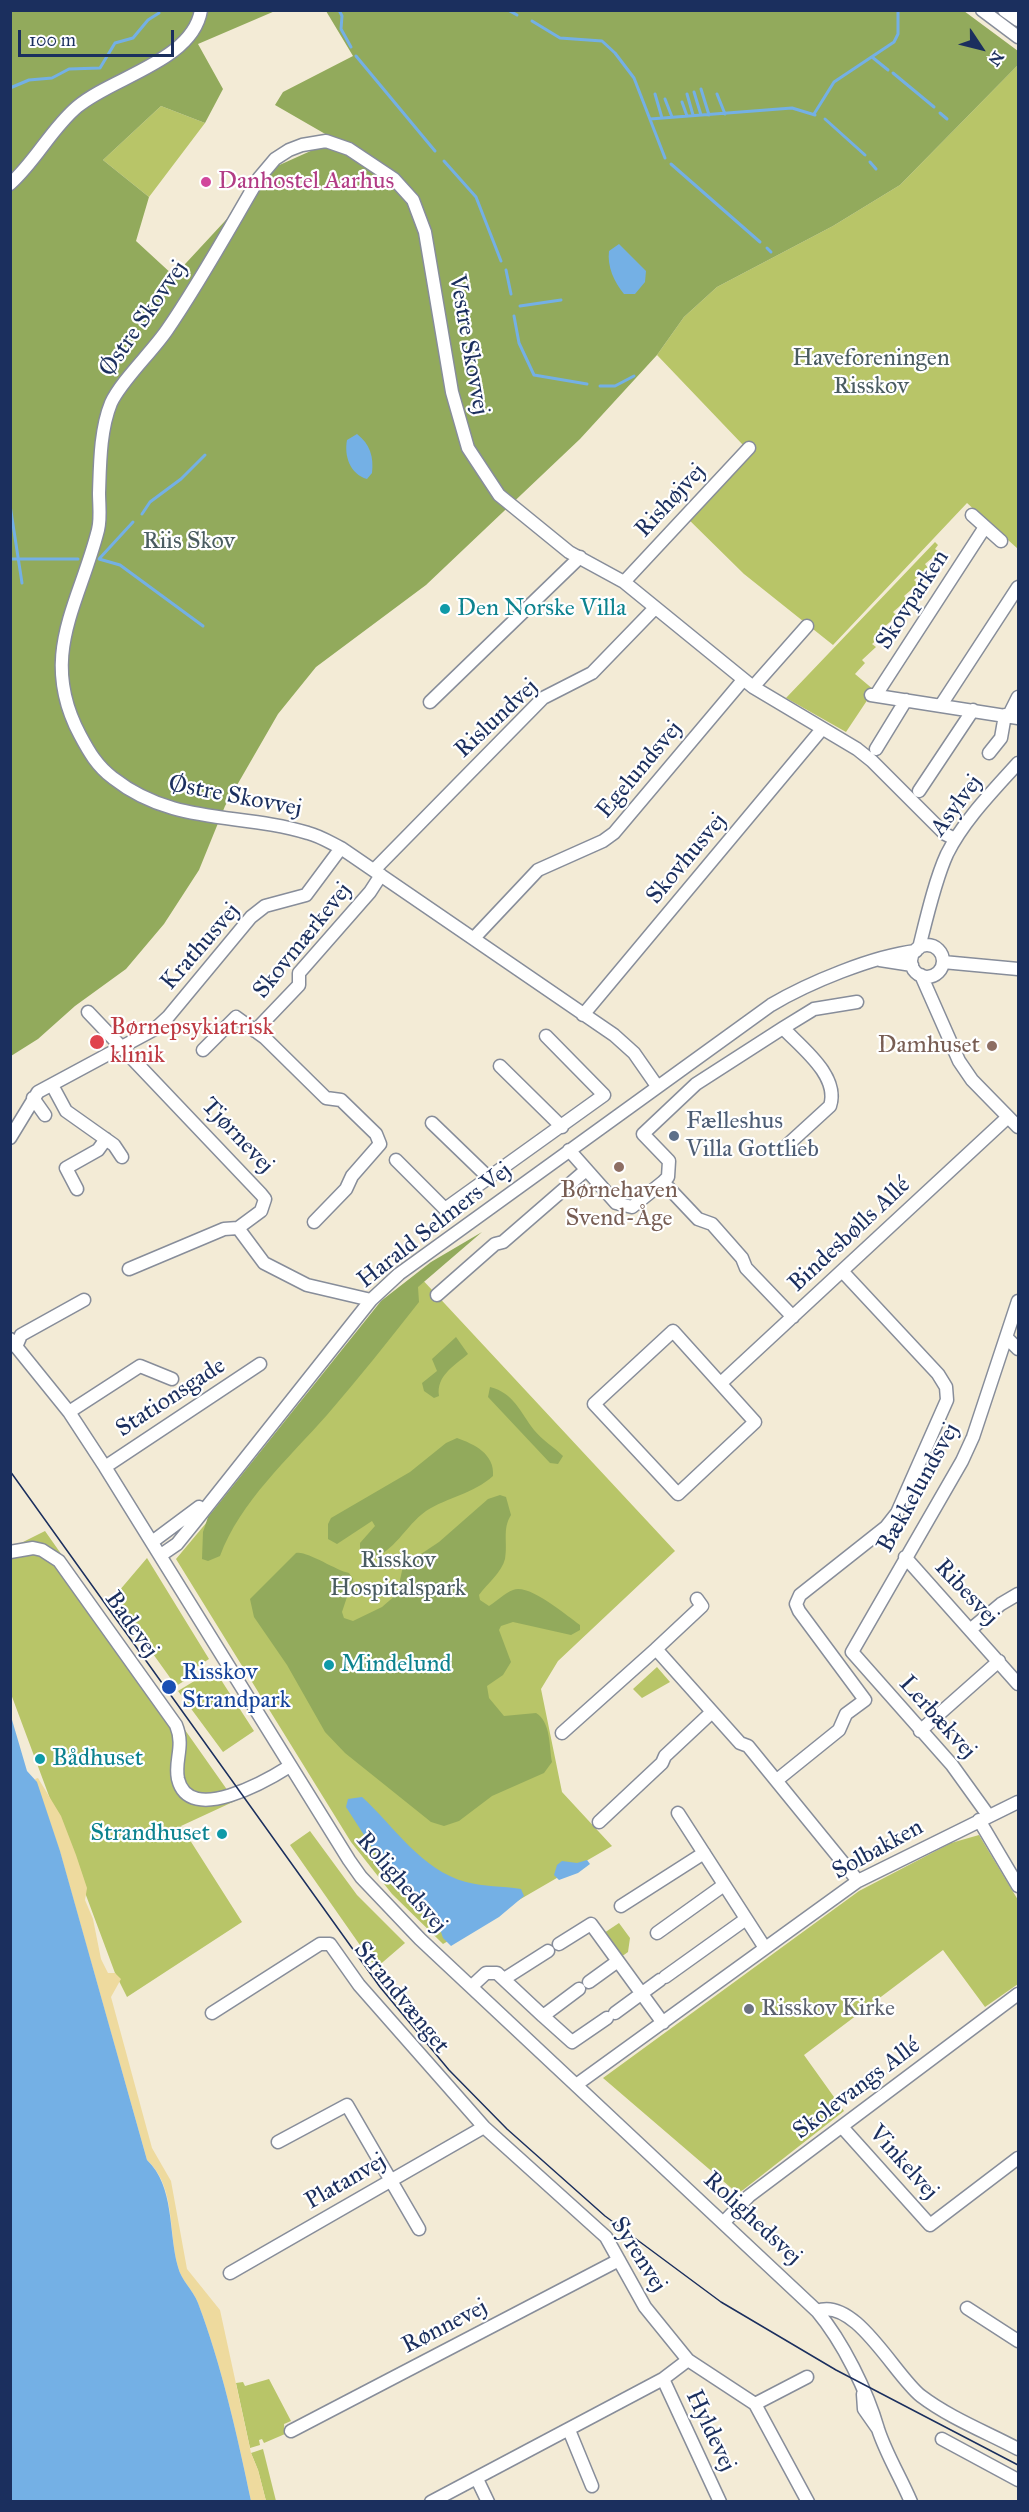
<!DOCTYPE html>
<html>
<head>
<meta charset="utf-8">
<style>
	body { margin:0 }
	#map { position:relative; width:1029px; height:2512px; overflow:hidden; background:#f3ebd6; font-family:"IM FELL Great Primer",serif }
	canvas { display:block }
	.frame { position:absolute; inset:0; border:12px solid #1b2f5e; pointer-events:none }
	.north { position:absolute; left:951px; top:18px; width:60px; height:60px; -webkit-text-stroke:4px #fff; paint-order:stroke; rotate:125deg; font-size:16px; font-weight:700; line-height:24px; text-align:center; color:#1b2f5e }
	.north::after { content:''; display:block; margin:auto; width:21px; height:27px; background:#1b2f5e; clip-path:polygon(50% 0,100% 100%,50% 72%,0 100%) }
	.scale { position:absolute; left:18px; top:30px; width:156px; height:27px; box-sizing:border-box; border:3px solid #1b2f5e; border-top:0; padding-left:8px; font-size:18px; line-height:21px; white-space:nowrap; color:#1b2f5e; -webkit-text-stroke:4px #fff; paint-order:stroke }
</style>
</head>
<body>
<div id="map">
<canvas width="1029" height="2512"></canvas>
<div class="frame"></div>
<div class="north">N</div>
<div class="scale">100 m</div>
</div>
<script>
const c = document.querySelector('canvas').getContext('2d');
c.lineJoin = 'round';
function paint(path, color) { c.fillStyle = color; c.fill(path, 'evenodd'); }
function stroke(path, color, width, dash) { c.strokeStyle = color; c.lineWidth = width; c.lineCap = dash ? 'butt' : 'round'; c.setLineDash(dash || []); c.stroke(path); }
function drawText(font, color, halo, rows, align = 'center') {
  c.font = font + ' "IM FELL Great Primer",serif'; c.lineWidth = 4.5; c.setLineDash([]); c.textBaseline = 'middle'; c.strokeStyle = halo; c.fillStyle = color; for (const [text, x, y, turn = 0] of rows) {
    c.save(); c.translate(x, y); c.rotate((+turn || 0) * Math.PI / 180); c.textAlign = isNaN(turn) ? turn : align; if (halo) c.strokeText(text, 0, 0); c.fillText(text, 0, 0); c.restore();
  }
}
paint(new Path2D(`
	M 1018,65 L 1018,549 L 967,503 L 833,645 L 744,574 L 681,512 L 743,445 L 657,355 L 684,317 L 717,287 L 833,226 L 900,185 Z
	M 161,106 L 205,123 L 149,197 L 103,160 Z
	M 935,542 L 938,545 L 935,549 L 939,552 L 925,564 L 928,568 L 914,580 L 918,584 L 904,596 L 907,600 L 893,612 L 897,616 L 883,628 L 886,632 L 872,644 L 876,647 L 862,660 L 865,663 L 855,674 L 874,690 L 846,732 L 786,698 Z
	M 419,1276 L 675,1551 L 558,1661 L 541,1689 L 562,1792 L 612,1846 L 443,1944 L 392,1894 L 351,1842 L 176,1559 L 383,1312 Z
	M 45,1531 L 235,1801 L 181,1826 L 242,1922 L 127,1997 L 115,1973 L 11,1694 L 11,1548 Z
	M 147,1558 L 209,1659 L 187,1673 L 189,1678 L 176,1686 L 113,1598 Z
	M 657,1667 L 670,1682 L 642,1698 L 633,1689 Z
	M 214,1669 L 254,1731 L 223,1752 L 178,1691 Z
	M 310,1831 L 357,1895 L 405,1943 L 376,1968 L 290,1845 Z
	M 979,1835 L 1018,1900 L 1018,1984 L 985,2007 L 943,1950 L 804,2055 L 844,2111 L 743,2190 L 737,2193 L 603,2078 L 859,1891 L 951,1843 Z
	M 619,1923 L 630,1938 L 628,1952 L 621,1957 L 604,1933 Z
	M 269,2379 L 291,2421 L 284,2424 L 285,2434 L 264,2443 L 262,2439 L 259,2440 L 260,2445 L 250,2448 L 236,2383 L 243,2382 L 245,2386 Z
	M 263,2449 L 276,2501 L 266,2501 L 258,2470 L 251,2453 Z`), '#b8c568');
paint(new Path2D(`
	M 11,11 L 275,11 L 198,44 L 223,89 L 205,123 L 161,106 L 103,160 L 149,197 L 136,241 L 174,276 L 275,167 L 315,149 L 327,135 L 275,105 L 283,92 L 353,56 L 326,11 L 964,11 L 1018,51 L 1018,65 L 900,185 L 833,226 L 717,287 L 684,317 L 657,355 L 580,439 L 426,585 L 316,667 L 278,714 L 225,806 L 199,870 L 164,924 L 126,969 L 75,1006 L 38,1039 L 11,1056 Z
	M 482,1232 L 418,1287 L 419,1302 C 389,1340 359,1378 327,1415 C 289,1458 240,1502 220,1556 L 208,1561 L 202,1559 L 203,1532 L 208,1517 L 381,1301 L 431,1262 Z
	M 456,1337 L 468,1354 C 454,1366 436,1376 439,1396 L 434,1398 L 424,1391 L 422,1383 L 437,1371 L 432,1359 Z
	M 490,1387 C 514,1393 520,1412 534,1430 C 542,1440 554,1447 563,1456 L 558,1464 L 550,1463 L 488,1397 Z
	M 457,1438 C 474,1444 495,1454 493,1476 C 473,1494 448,1497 426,1511 C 405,1526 395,1552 369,1560 L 360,1552 L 360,1543 L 375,1526 L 372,1521 L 337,1544 L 328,1539 L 328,1524 L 331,1518 L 410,1472 L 446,1443 Z
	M 500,1495 L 506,1497 L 511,1515 C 502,1529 508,1543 505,1559 C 502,1572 487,1584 479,1595 L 480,1600 L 489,1606 C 497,1601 505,1593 513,1590 C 529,1583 567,1616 580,1625 L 580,1630 L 571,1635 L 513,1622 L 501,1626 L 499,1630 L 511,1662 L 503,1675 L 487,1686 L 489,1698 L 504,1716 L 536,1713 C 551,1722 549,1746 552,1762 L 544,1773 L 492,1796 L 459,1821 L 444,1826 L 431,1822 L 345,1753 L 325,1732 L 287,1665 L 254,1617 L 250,1599 L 296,1553 C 306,1550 335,1570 349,1573 L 353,1579 L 342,1612 L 344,1618 L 353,1621 L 382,1607 L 397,1594 L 403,1566 L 439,1542 L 488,1499 Z`), '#92aa5c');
paint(new Path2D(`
	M 38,1778 L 61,1816 L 76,1855 L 87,1888 L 85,1900 L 93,1919 L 101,1959 L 108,1973 L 115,1973 L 121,1979 L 111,1997 L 152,2148 L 171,2181 L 187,2269 L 220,2310 L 251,2453 L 258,2470 L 266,2501 L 251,2501 C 238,2438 221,2363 198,2303 C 193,2290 181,2280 178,2267 C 168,2231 176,2187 147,2160 L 60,1852 L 35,1779 Z`), '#eeda9e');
paint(new Path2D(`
	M 619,244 L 646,271 L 645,282 L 635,294 L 624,294 C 614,282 607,266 609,251 Z
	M 357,434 C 370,444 374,457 372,473 L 367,479 C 350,474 344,456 347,440 Z
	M 10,1713 L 27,1771 L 37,1782 L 60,1851 L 147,2160 C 175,2187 168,2231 178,2267 C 181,2280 193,2290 198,2303 C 221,2363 238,2438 251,2501 L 11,2501 Z
	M 362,1797 C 394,1826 421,1870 466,1882 C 484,1887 502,1886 521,1889 L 524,1896 L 499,1917 L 451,1946 L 443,1938 L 438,1923 L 380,1860 L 346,1807 L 348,1799 Z
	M 587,1860 L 590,1864 L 578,1873 L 559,1880 L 554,1875 L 557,1865 L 562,1861 L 577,1863 Z`), '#74b0e5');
stroke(new Path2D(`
	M 339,10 L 342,16 L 341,29 L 351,47
	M 508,10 L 517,15
	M 532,21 L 560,38 L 602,41 L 615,53 L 634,78 L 665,158
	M 356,56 L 435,151
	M 872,57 L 888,70
	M 893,73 L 934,107
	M 10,88 L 29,80 L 52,78 L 69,69 L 100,68 L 115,43 L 133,38 L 148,20 L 159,13
	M 701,89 L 709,115
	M 694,92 L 701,115
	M 655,94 L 662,118
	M 687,94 L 693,115
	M 717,94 L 725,114
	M 665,99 L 672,117
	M 682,102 L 687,116
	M 940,113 L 947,119
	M 814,114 L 834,82 L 894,42 L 898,34 L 898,10
	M 650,119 L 792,108 L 815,115
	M 825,119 L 865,155
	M 444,161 L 476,197 L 501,261
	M 870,162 L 876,169
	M 671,164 L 760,242
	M 767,248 L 771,252
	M 506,270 L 511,294
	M 520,306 L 561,300
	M 514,316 L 519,343 L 534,375 L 587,384
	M 600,386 L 615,386 L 634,376
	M 10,505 L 22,583
	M 142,514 L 150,502 L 181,479 L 205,455
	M 133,522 L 99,559 L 120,565 L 203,626
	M 10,559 L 78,559`), '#74b0e5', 3);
const minor = new Path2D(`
	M 982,10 L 1018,37
	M 1004,10 L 1018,20
	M 10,184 C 36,161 51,129 77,107 C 112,77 193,61 201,10
	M 972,515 L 1001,541
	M 624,582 L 749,448
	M 753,687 L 807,626
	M 871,695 L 1018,718
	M 876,695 L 985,527
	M 430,702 L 580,557
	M 941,705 L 1018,587
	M 1009,715 L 1018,697
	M 876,749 L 906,700
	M 989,753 L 1001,738 L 1005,715
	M 919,791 L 973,710
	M 374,870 L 543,698 L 592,673 L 655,608
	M 474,938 L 538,870 L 603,841 L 614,833 L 743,680
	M911 961a16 16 0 1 1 32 0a16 16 0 1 1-32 0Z
	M 919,948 C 926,920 935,880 947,854 C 964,820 993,791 1018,763
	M 880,960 L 912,965
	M 943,962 L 1018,969
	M 921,975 L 959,1061 L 972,1080 L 1018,1127
	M 88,1012 L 261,1194 L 265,1199 L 261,1211 L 238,1228 L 264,1263 L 307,1285 L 371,1300
	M 583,1015 L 822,729
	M 783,1028 C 801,1047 840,1076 830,1106 L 783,1149
	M 255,1031 L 299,985 L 299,973 L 370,892 L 381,875
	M 203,1050 L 236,1017 L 265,1038 L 326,1098 L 341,1100 L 376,1134 L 380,1144 L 352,1176 L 346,1189 L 314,1222
	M 500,1066 L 562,1127
	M 52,1085 L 66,1111 L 114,1145 L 122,1157
	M 657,1086 L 634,1053 L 614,1035 L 341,848 C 331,843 320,836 308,833 C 240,812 174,826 113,778 C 97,766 89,752 80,735 C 38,656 79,605 98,530 C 101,518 99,505 99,493 C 100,464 100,430 111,403 C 121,381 152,352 167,330 C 200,282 229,229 259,178 L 275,159 L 289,150 L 302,145 L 326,141 L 349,149 L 394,179 L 413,200 L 425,232 L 452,392 L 468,448 L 499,495 L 569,552 L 624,582 L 753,687 L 857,749 L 872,761 L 945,834 L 955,839
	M 33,1098 L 45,1115
	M 432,1123 L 489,1178
	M 10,1138 L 38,1092 L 155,1029 L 168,1017 L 251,917 L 265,906 L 306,895 L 341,848
	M 569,1150 L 616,1203 L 632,1207 L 663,1182 L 698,1219 L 712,1224 L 742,1258 L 746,1268 L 793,1317
	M 396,1160 L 445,1209 L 604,1095 L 546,1036
	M 663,1182 L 668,1177 L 669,1161 L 643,1134 L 696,1084 L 783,1028 L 814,1009 L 857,1002
	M 77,1189 L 66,1168 L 98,1150 L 106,1139
	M 129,1269 L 224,1229 L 238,1228
	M 437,1295 L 495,1244 L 503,1242 L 586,1170
	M 673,1331 L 755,1422 L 678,1494 L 594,1404 Z
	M 1006,1337 L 1018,1349
	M 10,1339 L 69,1412 L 105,1467 L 349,1860 L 361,1877 L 420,1939 L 817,2311 C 843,2342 867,2391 878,2429 C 886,2454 901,2478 911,2502
	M 16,1347 L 21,1335 L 84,1300
	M 721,1383 L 1008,1117
	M 69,1412 L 140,1366 L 172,1379
	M 105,1467 L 260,1364
	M 152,1542 L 199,1507
	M 10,1552 L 33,1548 L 42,1550 L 59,1561 L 176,1725 C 185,1747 174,1760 178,1779 C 189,1826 268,1780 290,1766
	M 161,1555 L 177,1544 L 194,1523 L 371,1300 L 399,1274 L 771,1005 C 808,983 873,956 916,951
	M 905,1557 L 1018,1684
	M 697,1599 L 702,1606 L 656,1649 L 740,1743 L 748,1746 L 858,1881
	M 971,1629 L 1001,1604 L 1018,1594
	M 920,1731 L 999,1661
	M 562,1733 L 656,1649
	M 777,1780 L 839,1730 L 846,1714 L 865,1700 L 799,1611 L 796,1604 L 800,1595 L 886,1527 L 897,1513 L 947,1400 L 946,1387 L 938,1374 L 842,1271
	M 678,1813 L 765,1948
	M 988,1815 L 952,1765 L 852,1652 L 962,1461 L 973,1437 L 1018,1301
	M 979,1820 L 1018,1886
	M 599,1822 L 662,1763 L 665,1756 L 712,1712
	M 621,1906 L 704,1853
	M 657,1933 L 724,1885
	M 559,1944 L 591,1924 L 663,2023
	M 665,1977 L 746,1919
	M 504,1979 L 548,1951
	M 589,1982 L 618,1961
	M 471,1987 L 486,1973 L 497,1973 L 543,2016 L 579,1989
	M 212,2013 L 320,1944 L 330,1944 L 359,1985 L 484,2127 L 606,2237 L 645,2307 L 688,2360 L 755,2404 L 808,2502
	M 615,2013 L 660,1980
	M 543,2016 L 572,2042 L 607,2018
	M 576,2085 L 858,1881 L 1018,1802
	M 842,2127 L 930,2225 L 1018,2158
	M 278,2142 L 347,2105 L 419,2229
	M 724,2222 L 749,2196 L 1018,1994
	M 230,2273 L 484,2127
	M 967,2308 L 1018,2341
	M 817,2311 C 855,2296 895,2376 921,2396 C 950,2418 986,2432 1018,2449
	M 663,2379 L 720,2502
	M 863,2394 L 864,2409 L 878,2429
	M 755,2404 L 807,2377
	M 569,2430 L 592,2486
	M 291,2431 L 619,2260
	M 942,2439 L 1018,2480
	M 477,2479 L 488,2502
	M 431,2502 L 663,2379 L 688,2360`);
stroke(minor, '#878d9a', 15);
stroke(minor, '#fff', 12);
stroke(new Path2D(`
	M 10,1471 L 380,1987 L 449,2070 L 507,2129 L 605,2216 L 721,2302 L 836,2370 L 1018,2465`), '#1b2f5e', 1.5);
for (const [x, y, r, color] of [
	[206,182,6,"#d1479c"],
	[445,609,6,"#0f9aa8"],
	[97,1042,8,"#e0444e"],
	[992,1046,6,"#8d6e63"],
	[674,1136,6,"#5c6f8a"],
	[619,1167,6,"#8d6e63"],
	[329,1665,6,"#0f9aa8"],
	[169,1687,8,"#1a4fb4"],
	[40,1759,6,"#0f9aa8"],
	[222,1834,6,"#0f9aa8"],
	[749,2009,6,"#6b7280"]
]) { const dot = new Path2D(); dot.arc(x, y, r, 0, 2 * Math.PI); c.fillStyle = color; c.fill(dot); stroke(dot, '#fff', 2); }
drawText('24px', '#b23c85', '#fff', [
	["Danhostel Aarhus",218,182]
], 'left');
drawText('24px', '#1b2f5e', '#fff', [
	["Østre Skovvej",144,319,-55],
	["Vestre Skovvej",468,345,80],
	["Rishøjvej",671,501,-47],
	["Skovparken",913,600,-57],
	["Rislundvej",497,719,-43],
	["Egelundsvej",640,770,-50],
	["Østre Skovvej",235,797,11],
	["Asylvej",957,806,-53],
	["Skovhusvej",687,859,-50],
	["Skovmærkevej",303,941,-51],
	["Krathusvej",201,947,-49],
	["Tjørnevej",237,1136,47],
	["Harald Selmers Vej",435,1226,-38],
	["Bindesbølls Allé",850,1235,-43],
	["Stationsgade",171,1398,-33],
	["Bækkelundsvej",919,1488,-61],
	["Ribesvej",966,1593,47],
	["Badevej",131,1625,55],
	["Lerbækvej",937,1718,48],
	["Solbakken",878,1850,-29],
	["Rolighedsvej",401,1883,49],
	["Strandvænget",401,1998,51],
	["Skolevangs Allé",857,2089,-37],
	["Vinkelvej",903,2163,48],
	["Platanvej",346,2182,-30],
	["Rolighedsvej",752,2219,43],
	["Syrenvej",638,2255,58],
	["Rønnevej",445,2327,-27],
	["Hyldevej",710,2431,65]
]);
drawText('24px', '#4a5c61', '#fff', [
	["Haveforeningen",871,359],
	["Risskov",871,387],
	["Riis Skov",189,542],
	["Risskov",398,1561],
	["Hospitalspark",398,1589]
]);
drawText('24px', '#0d838f', '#fff', [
	["Den Norske Villa",457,609],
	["Mindelund",341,1665],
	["Bådhuset",52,1759],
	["Strandhuset",210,1834,"right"]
], 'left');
drawText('24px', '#be3a42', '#fff', [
	["Børnepsykiatrisk",110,1028],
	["klinik",110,1056]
], 'left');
drawText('24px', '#785e54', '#fff', [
	["Damhuset",980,1046],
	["Børnehaven",619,1191,"center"],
	["Svend-Åge",619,1219,"center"]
], 'right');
drawText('24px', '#4e5e75', '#fff', [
	["Fælleshus",686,1122],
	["Villa Gottlieb",686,1150]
], 'left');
drawText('24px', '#164399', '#fff', [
	["Risskov",182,1673],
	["Strandpark",182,1701]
], 'left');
drawText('24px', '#5b616d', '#fff', [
	["Risskov Kirke",761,2009]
], 'left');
</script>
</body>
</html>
